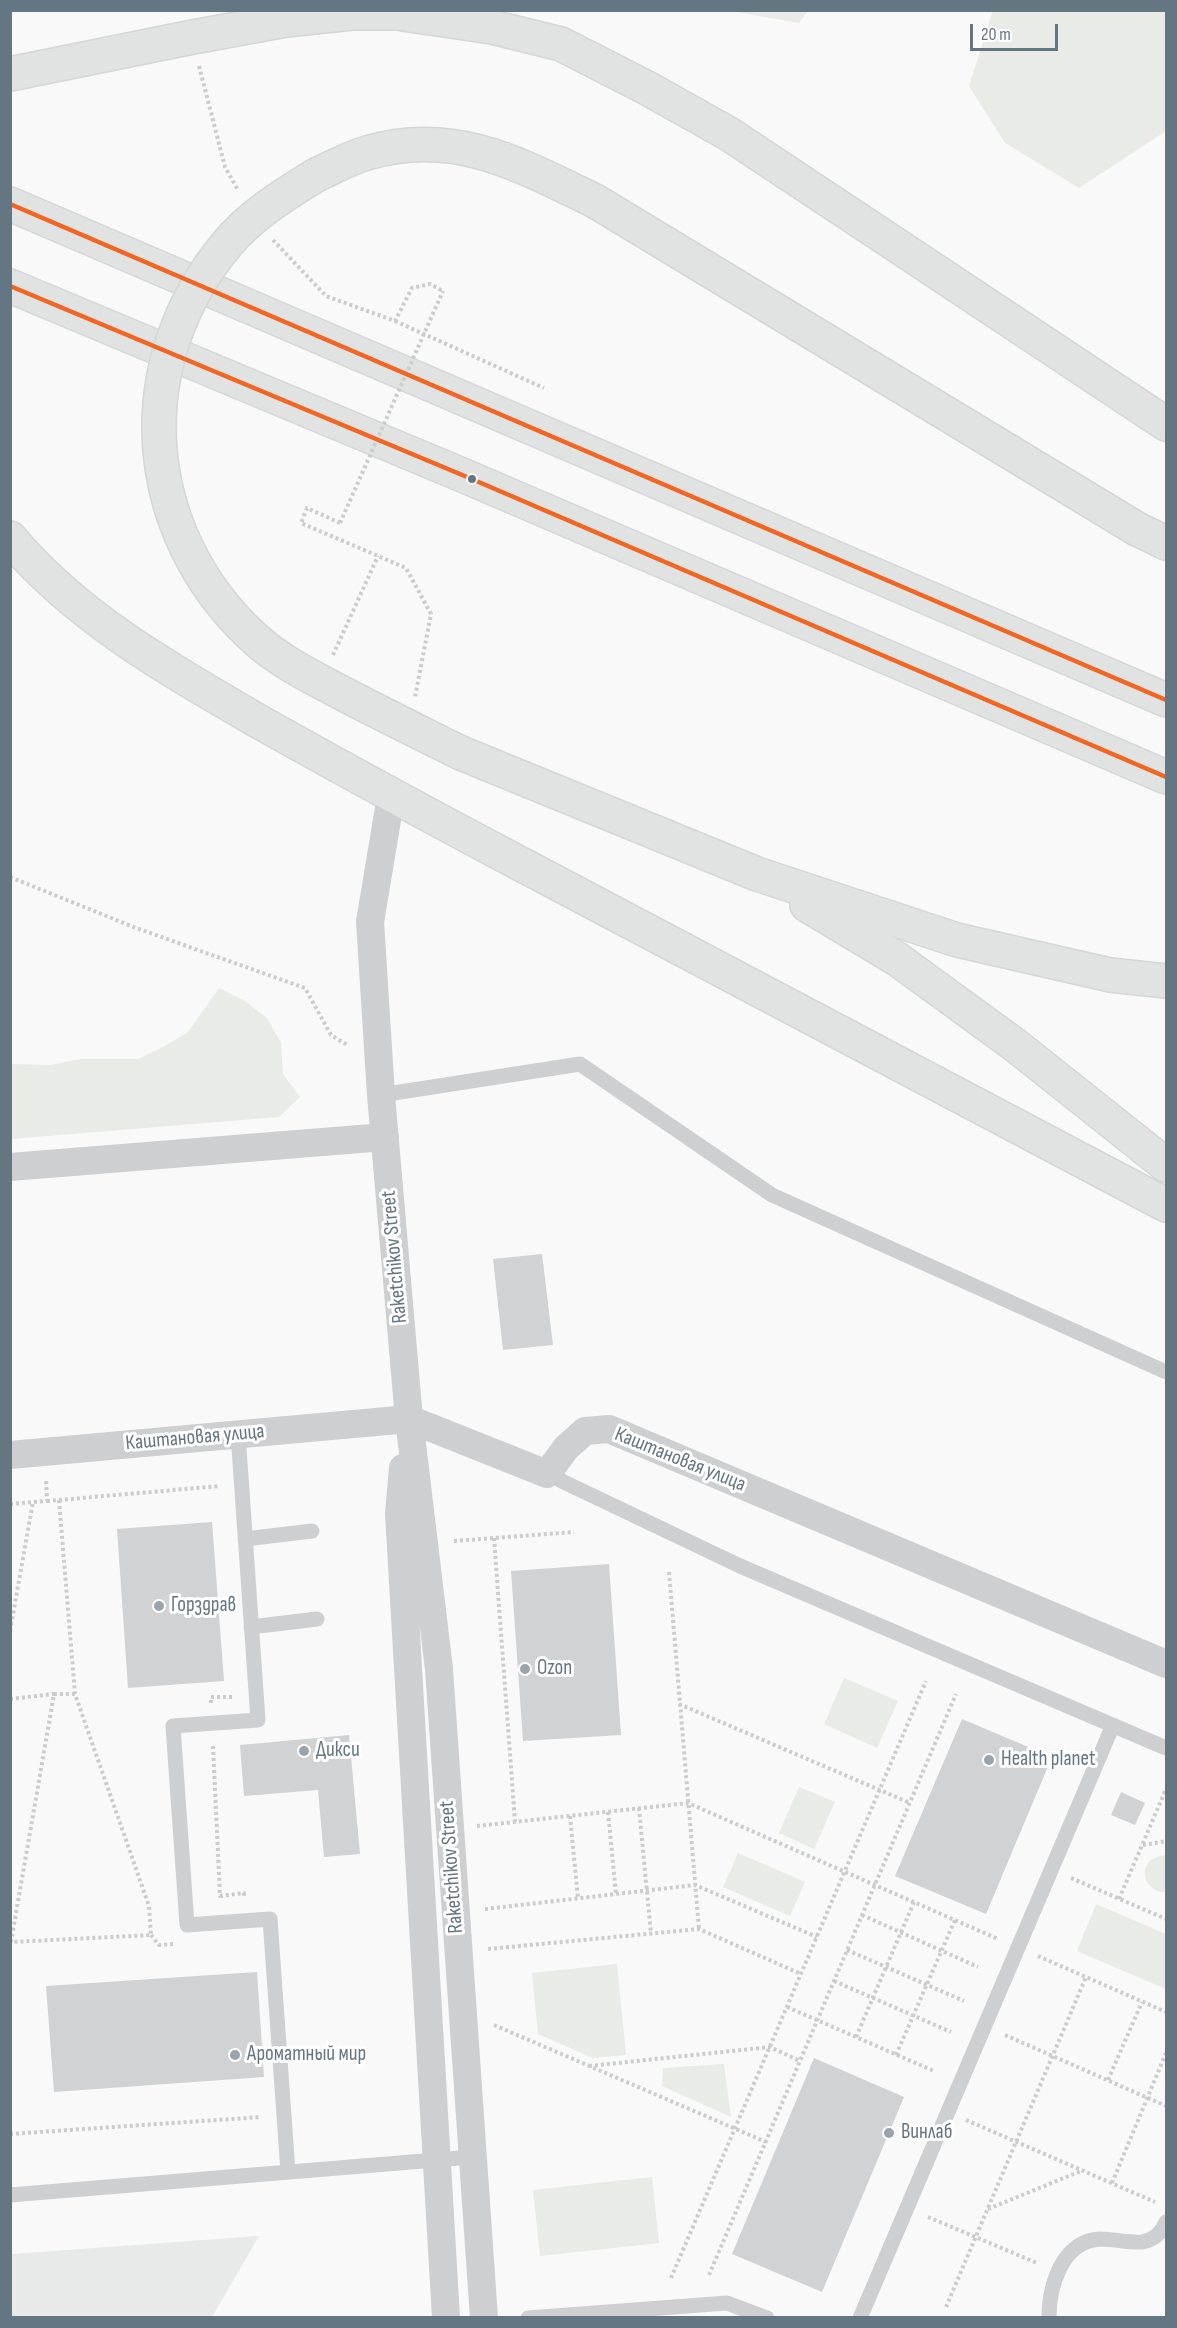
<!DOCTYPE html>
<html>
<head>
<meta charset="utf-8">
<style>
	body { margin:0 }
	#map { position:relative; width:1177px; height:2328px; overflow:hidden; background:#f9f9f9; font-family:"Sofia Sans Condensed",sans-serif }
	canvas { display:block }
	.frame { position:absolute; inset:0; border:12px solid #657683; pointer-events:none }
	.scale { position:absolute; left:970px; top:24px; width:88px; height:27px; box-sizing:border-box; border:3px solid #657683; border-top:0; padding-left:8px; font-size:18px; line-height:21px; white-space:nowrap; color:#657683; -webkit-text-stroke:4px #fff; paint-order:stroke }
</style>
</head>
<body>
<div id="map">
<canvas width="1177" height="2328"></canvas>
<div class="frame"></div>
<div class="scale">20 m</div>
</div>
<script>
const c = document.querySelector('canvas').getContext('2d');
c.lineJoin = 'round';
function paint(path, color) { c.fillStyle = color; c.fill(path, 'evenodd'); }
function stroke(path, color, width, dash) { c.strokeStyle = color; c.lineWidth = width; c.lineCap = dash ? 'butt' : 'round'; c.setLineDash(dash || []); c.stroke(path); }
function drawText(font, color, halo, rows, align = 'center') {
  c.font = font + ' "Sofia Sans Condensed",sans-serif'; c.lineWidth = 6; c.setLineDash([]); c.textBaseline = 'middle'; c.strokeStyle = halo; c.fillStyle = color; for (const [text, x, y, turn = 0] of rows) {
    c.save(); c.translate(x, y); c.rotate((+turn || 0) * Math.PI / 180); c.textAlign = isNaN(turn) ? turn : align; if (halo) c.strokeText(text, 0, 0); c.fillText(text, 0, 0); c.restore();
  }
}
paint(new Path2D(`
	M 259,2236 L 212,2317 L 11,2317 L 11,2254 Z`), '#e8e9e9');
paint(new Path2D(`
	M 993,10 L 1166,11 L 1166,131 L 1079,188 L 1005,143 L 969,86 Z
	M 731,11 L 808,11 L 799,23 Z
	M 219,988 L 245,1001 L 267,1018 L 281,1043 L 283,1074 L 300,1097 L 279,1117 L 11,1139 L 11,1064 L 51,1065 L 80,1059 L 138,1059 L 163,1047 L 188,1032 Z
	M 844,1678 L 898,1701 L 877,1748 L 824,1724 Z
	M 799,1787 L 835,1802 L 814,1849 L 779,1833 Z
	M 738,1853 L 805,1882 L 790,1916 L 723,1887 Z
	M 1166,1855 L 1166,1892 L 1159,1892 C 1137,1881 1141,1857 1166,1855 Z
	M 1096,1904 L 1166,1934 L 1166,1989 L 1077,1951 Z
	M 617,1964 L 626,2055 L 593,2058 L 538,2034 L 532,1973 Z
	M 724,2064 L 731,2117 L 662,2086 L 663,2068 Z
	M 652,2177 L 659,2243 L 540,2256 L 533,2190 Z`), '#e8ebe6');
paint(new Path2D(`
	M 542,1254 L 553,1345 L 503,1350 L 493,1259 Z
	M 212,1522 L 224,1681 L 128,1688 L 117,1529 Z
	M 609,1564 L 621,1735 L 523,1741 L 511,1571 Z
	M 962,1719 L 1052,1757 L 986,1914 L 895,1876 Z
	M 349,1735 L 360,1854 L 324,1857 L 318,1790 L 244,1796 L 240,1745 Z
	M 1121,1792 L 1145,1803 L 1135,1825 L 1111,1815 Z
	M 257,1972 L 264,2077 L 54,2092 L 46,1986 Z
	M 814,2058 L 904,2097 L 822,2292 L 732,2254 Z`), '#d0d2d3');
const secondary = new Path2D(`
	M 10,74 L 193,37 L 286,20 L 352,13 L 396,13 L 492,27 L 561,44 L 647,88 L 729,134 L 1166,424
	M 316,175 C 332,168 349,158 367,153 C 453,127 519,164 595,201 L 1137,529 L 1166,543
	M 10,538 C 76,617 170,670 258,721 C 338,766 419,810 500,853 C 722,970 944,1087 1166,1205
	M 461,753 L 757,874 L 957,940 L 1110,975 L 1166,981
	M 807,905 L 897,959 L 1015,1045 L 1166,1165`);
const trunk = new Path2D(`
	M 10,204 L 1166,700
	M 10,286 L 467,477 L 1166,777`);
stroke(secondary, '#d5d6d7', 36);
stroke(trunk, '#d5d6d6', 36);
stroke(new Path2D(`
	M 199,66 L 225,167 L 238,190
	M 273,240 L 326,296 L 395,321 L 412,288 L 430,284 L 443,291
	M 395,321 L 544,388
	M 340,523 L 307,508 L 301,523 L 406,568 L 431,614 L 415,697
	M 333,655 L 378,556
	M 10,877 L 136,928 L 305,988 L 331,1035 L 349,1046
	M 59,1500 L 75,1694 L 149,1906 L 151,1935 L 11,1942 L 54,1694 L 75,1694
	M 47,1501 L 220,1486
	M 10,1504 L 47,1501 L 46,1479
	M 494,1538 L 515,1822
	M 454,1541 L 574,1532
	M 669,1572 L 699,1929
	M 10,1631 L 33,1502
	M 10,1699 L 54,1694
	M 211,1703 L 211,1697 L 234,1697
	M 679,1704 L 910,1803
	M 213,1746 L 220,1896 L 244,1893 L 244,1898
	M 639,1808 L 651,1934
	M 608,1812 L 616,1894
	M 570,1816 L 578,1898
	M 477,1826 L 688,1803 L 998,1939
	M 1143,1845 L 1166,1841
	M 1071,1878 L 1166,1919
	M 1119,1899 L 1166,1789
	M 485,1909 L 695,1885 L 817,1937
	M 862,1915 L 978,1967
	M 151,1935 L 159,1945 L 173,1944
	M 488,1949 L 699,1929 L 801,1974
	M 847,1950 L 964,2001
	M 1038,1956 L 1166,2012
	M 834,1981 L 951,2032
	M 787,2007 L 934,2071
	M 494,2025 L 766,2142
	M 1005,2035 L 1166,2106
	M 856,2037 L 914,1902
	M 896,2055 L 955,1920
	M 589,2066 L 770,2047 L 800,2061
	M 1108,2080 L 1142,2002
	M 966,2120 L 1155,2202
	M 10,2134 L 261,2117
	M 1112,2183 L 1166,2053
	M 988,2209 L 1081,2171
	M 928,2217 L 1037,2263
	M 709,2275 L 956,1694
	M 671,2278 L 926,1681
	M 946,2307 L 1086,1977`), '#cbcccd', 4, [3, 3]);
stroke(new Path2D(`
	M 381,1095 L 580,1064 L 772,1195 L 1166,1372
	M 238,1434 L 258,1720 L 173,1726 L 187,1925 L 270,1919 L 288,2172
	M 547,1474 L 740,1566 L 1166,1748
	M 245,1539 L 312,1531
	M 251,1627 L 317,1619
	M 10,2195 L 472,2157
	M 528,2318 L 727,2303 L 767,2318
	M 860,2318 L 1113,1725
	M 1049,2318 C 1049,2286 1062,2241 1100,2239 C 1114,2239 1129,2243 1142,2242 C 1154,2240 1162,2232 1166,2222`), '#cecfd0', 15);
stroke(new Path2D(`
	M 391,796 L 370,922 L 381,1095 L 409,1419 L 439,1669 L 484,2318
	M 10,1167 L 385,1137
	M 10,1455 L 409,1419 L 547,1474 L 566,1448 L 585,1431 L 609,1429 L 1166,1664
	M 403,1468 L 399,1514 L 446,2318`), '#cecfd0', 28);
stroke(secondary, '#e1e2e2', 33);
stroke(trunk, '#e1e2e2', 33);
const secondaryBridge = new Path2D(`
	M 316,175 C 284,195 251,215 227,244 C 127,364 139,530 252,636 C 277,660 310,676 340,692 C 380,713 421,733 461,753`);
stroke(secondaryBridge, '#d5d6d7', 36, []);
stroke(new Path2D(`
	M 340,523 L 443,291`), '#cbcccd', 4, [3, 3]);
stroke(secondaryBridge, '#e1e2e2', 33);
stroke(new Path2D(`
	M 10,204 L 1166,700
	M 10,286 L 467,477 L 1166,777`), '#f26522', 4.5);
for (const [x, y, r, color] of [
	[472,479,5,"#657683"],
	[159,1606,6,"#99a4ac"],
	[525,1669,6,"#99a4ac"],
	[304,1751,6,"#99a4ac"],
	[989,1760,6,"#99a4ac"],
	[235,2055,6,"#99a4ac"],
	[889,2133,6,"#99a4ac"]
]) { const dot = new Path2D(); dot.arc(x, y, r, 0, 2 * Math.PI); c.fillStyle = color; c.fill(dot); stroke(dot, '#fff', 2); }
drawText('21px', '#657683', '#fff', [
	["Raketchikov Street",395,1257,-95],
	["Каштановая улица",195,1438,-5],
	["Каштановая улица",680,1460,22],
	["Raketchikov Street",452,1867,-94]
]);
drawText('21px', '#657683', '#fff', [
	["Горздрав",171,1606],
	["Ozon",537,1669],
	["Дикси",316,1751],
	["Health planet",1001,1760],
	["Ароматный мир",247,2055],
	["Винлаб",901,2133]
], 'left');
</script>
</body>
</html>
